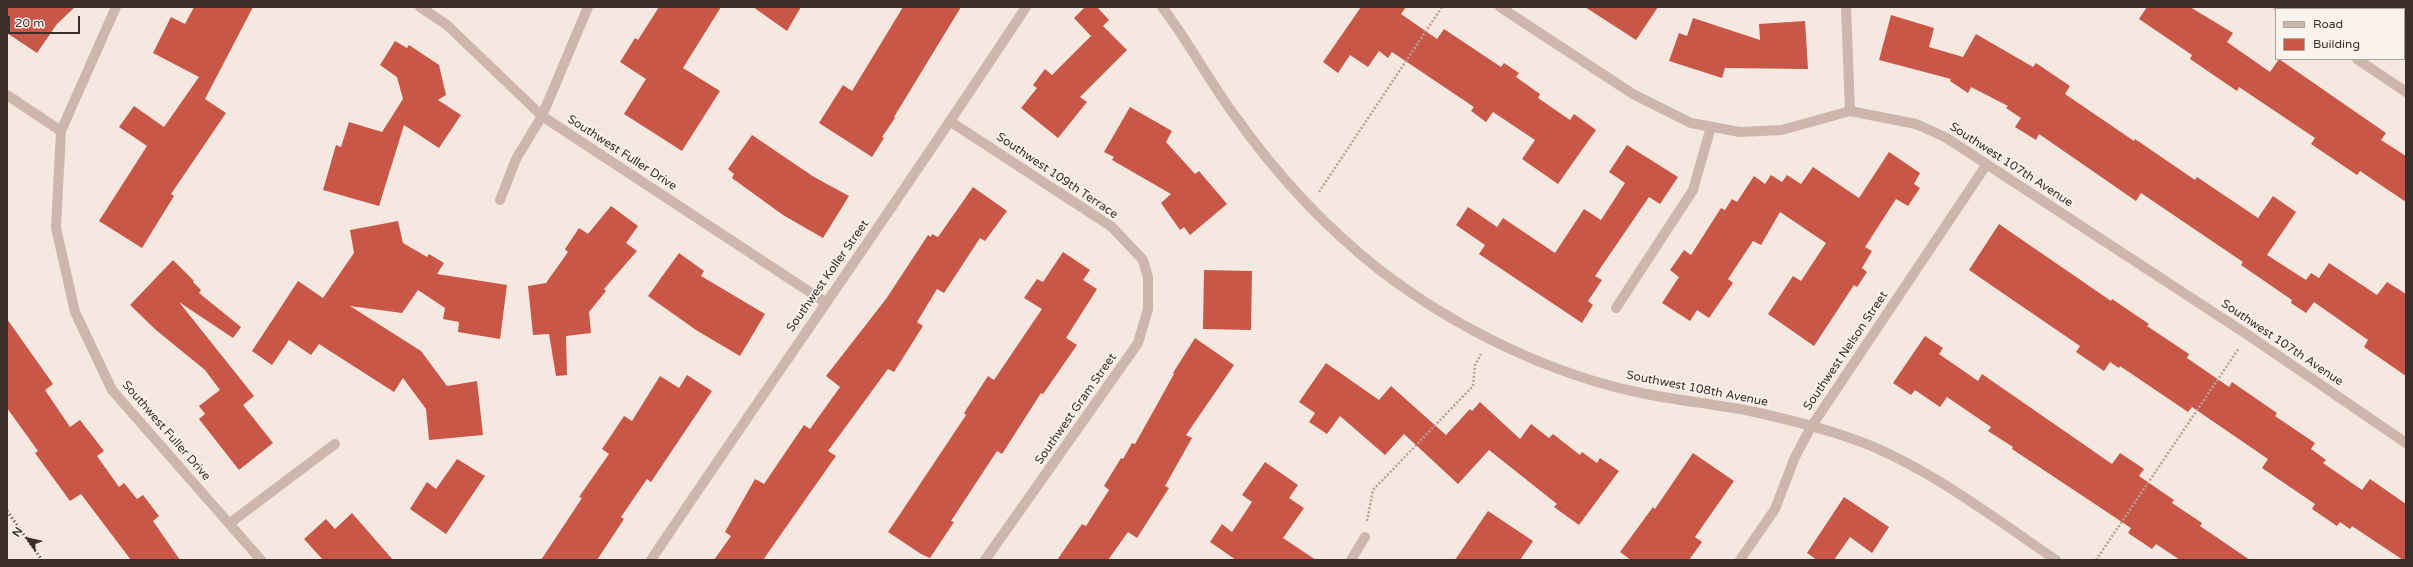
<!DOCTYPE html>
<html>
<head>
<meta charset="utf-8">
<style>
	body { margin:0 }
	#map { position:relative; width:2413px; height:567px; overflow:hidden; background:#f4e8e0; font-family:"Varela Round",sans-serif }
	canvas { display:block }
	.frame { position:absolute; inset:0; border:8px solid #3a2d2a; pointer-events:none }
	.legend { position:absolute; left:2275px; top:8px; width:130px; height:52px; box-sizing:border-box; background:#fbf3ed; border:1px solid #aea49f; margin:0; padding:5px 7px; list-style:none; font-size:12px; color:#3a2d2a }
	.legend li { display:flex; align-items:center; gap:8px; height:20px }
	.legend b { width:20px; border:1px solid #aea49f }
	.north { position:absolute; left:8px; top:519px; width:40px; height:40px; -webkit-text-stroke:3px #fbf3ed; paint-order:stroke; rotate:304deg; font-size:11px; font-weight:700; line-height:16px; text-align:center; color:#3a2d2a }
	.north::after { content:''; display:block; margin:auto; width:14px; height:18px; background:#3a2d2a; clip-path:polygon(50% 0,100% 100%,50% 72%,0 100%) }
	.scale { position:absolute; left:8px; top:16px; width:72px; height:18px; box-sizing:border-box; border:2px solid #3a2d2a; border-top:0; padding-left:5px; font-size:12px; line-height:14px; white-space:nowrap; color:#3a2d2a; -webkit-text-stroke:3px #fbf3ed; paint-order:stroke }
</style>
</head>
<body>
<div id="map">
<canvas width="2413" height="567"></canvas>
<div class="frame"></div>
<ul class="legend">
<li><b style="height:5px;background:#cdb6ab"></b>Road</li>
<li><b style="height:11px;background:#c95748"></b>Building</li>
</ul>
<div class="north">N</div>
<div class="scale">20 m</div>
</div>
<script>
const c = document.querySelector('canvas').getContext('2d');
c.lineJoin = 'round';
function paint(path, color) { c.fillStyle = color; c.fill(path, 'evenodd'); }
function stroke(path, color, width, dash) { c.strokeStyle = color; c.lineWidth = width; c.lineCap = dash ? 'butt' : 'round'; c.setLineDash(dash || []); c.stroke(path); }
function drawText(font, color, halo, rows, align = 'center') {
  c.font = font + ' "Varela Round",sans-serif'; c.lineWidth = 3.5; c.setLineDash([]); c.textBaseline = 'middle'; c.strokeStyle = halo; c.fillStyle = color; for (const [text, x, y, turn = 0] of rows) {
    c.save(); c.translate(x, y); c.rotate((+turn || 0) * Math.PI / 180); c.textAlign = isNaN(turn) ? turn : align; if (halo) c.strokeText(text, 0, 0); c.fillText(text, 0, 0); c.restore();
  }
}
paint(new Path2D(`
	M 7,7 L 75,7 L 57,24 L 37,53 L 7,33 Z
	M 194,7 L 253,7 L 205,99 L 226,113 L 171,194 L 174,196 L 142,248 L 99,221 L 147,146 L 119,127 L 134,106 L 164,127 L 199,77 L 153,53 L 171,17 L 185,24 Z
	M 659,7 L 721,7 L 683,68 L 720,91 L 682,151 L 624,114 L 646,79 L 620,62 L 635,38 L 638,40 Z
	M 753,7 L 801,7 L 787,31 Z
	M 903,7 L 961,7 L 894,117 L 895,118 L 882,137 L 884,138 L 872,157 L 819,123 L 843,85 L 852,91 Z
	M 1085,7 L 1097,7 L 1109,20 L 1103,26 L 1127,50 L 1080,97 L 1087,102 L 1058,138 L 1021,108 L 1037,88 L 1033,85 L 1045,69 L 1052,75 L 1091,36 L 1074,18 Z
	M 1361,7 L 1406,7 L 1401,14 L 1437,39 L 1444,29 L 1501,67 L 1504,63 L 1519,73 L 1516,77 L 1540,94 L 1538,98 L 1570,120 L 1574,114 L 1596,130 L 1558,184 L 1522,159 L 1535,140 L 1493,112 L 1486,122 L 1471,111 L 1474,107 L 1392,52 L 1388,58 L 1379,51 L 1368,67 L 1350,55 L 1338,73 L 1323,62 Z
	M 1585,7 L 1658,7 L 1636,40 Z
	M 2147,7 L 2190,7 L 2233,33 L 2227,42 L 2270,72 L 2279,59 L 2386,133 L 2381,140 L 2406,156 L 2406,202 L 2360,171 L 2357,175 L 2311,144 L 2315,138 L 2239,87 L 2237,91 L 2190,59 L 2192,55 L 2139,19 Z
	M 1891,15 L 1934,28 L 1929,47 L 1963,57 L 1976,34 L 2033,67 L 2036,63 L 2070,86 L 2065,94 L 2134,141 L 2135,139 L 2195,180 L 2197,177 L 2258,218 L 2273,196 L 2296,212 L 2267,255 L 2306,280 L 2311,273 L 2319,278 L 2329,263 L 2377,295 L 2387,282 L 2406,294 L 2406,376 L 2364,347 L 2368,340 L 2314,302 L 2306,313 L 2291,303 L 2292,300 L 2241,265 L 2243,262 L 2141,193 L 2136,201 L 2039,134 L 2036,140 L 2015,127 L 2021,118 L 2006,108 L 2008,106 L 1971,87 L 1968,93 L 1950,81 L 1951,79 L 1879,60 Z
	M 1693,18 L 1760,40 L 1759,24 L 1805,21 L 1808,69 L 1725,68 L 1722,78 L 1669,61 L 1679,33 L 1687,36 Z
	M 395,41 L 407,48 L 409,45 L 439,65 L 446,95 L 438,100 L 461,115 L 439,148 L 404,125 L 379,206 L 323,190 L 336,145 L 341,147 L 349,122 L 382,132 L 403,99 L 397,77 L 380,65 Z
	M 1130,107 L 1172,131 L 1166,142 L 1195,174 L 1199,171 L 1227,204 L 1190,235 L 1184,227 L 1180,230 L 1161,203 L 1171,194 L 1112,160 L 1114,157 L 1104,152 Z
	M 752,135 L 814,177 L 849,196 L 823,238 L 783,215 L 732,178 L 734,174 L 728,169 Z
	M 1627,145 L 1678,177 L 1660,204 L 1649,197 L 1595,276 L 1602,280 L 1588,301 L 1593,305 L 1582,323 L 1479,254 L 1485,245 L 1456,225 L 1468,207 L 1497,227 L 1503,218 L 1555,253 L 1584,209 L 1601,220 L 1625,183 L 1609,172 Z
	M 1889,152 L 1920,173 L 1914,184 L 1920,188 L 1908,206 L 1896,199 L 1865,247 L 1872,251 L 1862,268 L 1867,272 L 1857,287 L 1854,285 L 1814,346 L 1768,314 L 1793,276 L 1801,281 L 1826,243 L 1780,212 L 1761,245 L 1753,241 L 1728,279 L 1733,283 L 1709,318 L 1697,310 L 1690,321 L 1662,303 L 1679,277 L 1670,270 L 1684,250 L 1691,255 L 1721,208 L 1725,210 L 1732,199 L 1737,202 L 1754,176 L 1765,184 L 1771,175 L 1782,182 L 1787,175 L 1801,184 L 1813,167 L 1859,198 Z
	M 973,187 L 1007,211 L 985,241 L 980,238 L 944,293 L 937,289 L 917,322 L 923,326 L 894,372 L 888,369 L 828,451 L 836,456 L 812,490 L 763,560 L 714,560 L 731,536 L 725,532 L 755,479 L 764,484 L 804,425 L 810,429 L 840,387 L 826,376 L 886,299 L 928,235 L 931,237 L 932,234 L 938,237 Z
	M 611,206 L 638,226 L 626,243 L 637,251 L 604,289 L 606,291 L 589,312 L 591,333 L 566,336 L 567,375 L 556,376 L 549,334 L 533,335 L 528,286 L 546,283 L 568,252 L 565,249 L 579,228 L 588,234 Z
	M 398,221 L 403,243 L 427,257 L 429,254 L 444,263 L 437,274 L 507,285 L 500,339 L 458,332 L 459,322 L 443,319 L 445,308 L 418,290 L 402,313 L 350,306 L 421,351 L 447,386 L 477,381 L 483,435 L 429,440 L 426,409 L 403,378 L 394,392 L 319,344 L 311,355 L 289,340 L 272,365 L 252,351 L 298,281 L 323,298 L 354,253 L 350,230 Z
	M 1999,224 L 2111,301 L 2112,299 L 2149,324 L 2147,326 L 2189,354 L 2187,358 L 2229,387 L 2232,382 L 2277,413 L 2275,416 L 2315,443 L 2311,449 L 2326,460 L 2323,463 L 2362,490 L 2370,479 L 2406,504 L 2406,560 L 2403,560 L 2352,526 L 2350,529 L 2340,522 L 2337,526 L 2312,509 L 2315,504 L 2262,468 L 2268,459 L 2192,407 L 2188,412 L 2120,366 L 2119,368 L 2110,362 L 2104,371 L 2076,352 L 2080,346 L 1969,270 Z
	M 1063,252 L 1090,270 L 1083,280 L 1097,289 L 1066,338 L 1077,345 L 1043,394 L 1041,393 L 1002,454 L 997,451 L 951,521 L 954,522 L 930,558 L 921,554 L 888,532 L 966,415 L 964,413 L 988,376 L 994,380 L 1042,309 L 1024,298 L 1037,279 L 1043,282 Z
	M 679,253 L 704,271 L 701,276 L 765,314 L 740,356 L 696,330 L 648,296 Z
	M 173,260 L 194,281 L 193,282 L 201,290 L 199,293 L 241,327 L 233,338 L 179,302 L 254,396 L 243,405 L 273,443 L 239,470 L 199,419 L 205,414 L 199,406 L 220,390 L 205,370 L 156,330 L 130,305 Z
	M 1204,270 L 1252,271 L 1251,330 L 1203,329 Z
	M 7,319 L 53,384 L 45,390 L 70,427 L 80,420 L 104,451 L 97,456 L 119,487 L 124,483 L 137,499 L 143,495 L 159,516 L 153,521 L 180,560 L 131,560 L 81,494 L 70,501 L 35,453 L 38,451 L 7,408 Z
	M 1925,336 L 1943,348 L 1939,354 L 1978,381 L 1982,374 L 2112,464 L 2120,453 L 2144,469 L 2139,476 L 2174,500 L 2172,503 L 2202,523 L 2200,526 L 2250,560 L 2180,560 L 2156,544 L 2152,549 L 2128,533 L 2131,528 L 2012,449 L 2013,447 L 1988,431 L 1991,427 L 1947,397 L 1940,407 L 1915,390 L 1911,395 L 1893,383 Z
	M 1195,338 L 1234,365 L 1186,435 L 1192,438 L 1165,486 L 1169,488 L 1137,538 L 1128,532 L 1108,560 L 1057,560 L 1082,524 L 1086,526 L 1109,490 L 1104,486 L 1121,458 L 1123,459 L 1132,443 L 1135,444 L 1174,374 L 1173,373 Z
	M 1326,363 L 1379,400 L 1391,386 L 1446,435 L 1470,409 L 1472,411 L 1480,402 L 1520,439 L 1531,424 L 1549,438 L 1553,434 L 1580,455 L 1582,452 L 1597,463 L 1600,458 L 1619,471 L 1579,525 L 1554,507 L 1557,504 L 1489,450 L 1458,484 L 1404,434 L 1385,455 L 1340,416 L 1327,434 L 1309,422 L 1315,413 L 1299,402 Z
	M 687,375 L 712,391 L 651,482 L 647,479 L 621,517 L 624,519 L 597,560 L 541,560 L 582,498 L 579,497 L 609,454 L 602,449 L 624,416 L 632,421 L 660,376 L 679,388 Z
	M 1693,453 L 1734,481 L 1695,537 L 1702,542 L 1689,560 L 1631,560 L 1620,552 L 1653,507 L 1655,509 Z
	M 457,459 L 485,476 L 446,534 L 410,509 L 427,482 L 436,489 Z
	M 1265,462 L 1298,485 L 1289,498 L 1304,508 L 1283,538 L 1316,560 L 1236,560 L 1210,542 L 1222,524 L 1232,532 L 1252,502 L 1242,495 Z
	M 1844,497 L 1889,527 L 1872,553 L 1850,537 L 1834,560 L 1817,560 L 1807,553 Z
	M 1488,511 L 1533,541 L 1520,560 L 1455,560 Z
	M 352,513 L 393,560 L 323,560 L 304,539 L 326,519 L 335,529 Z`), '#c95748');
stroke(new Path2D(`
	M 1319,192 L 1442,7
	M 1367,521 L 1373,490 L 1473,386 L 1475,365 L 1481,354
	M 2096,560 L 2239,348`), '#b9a095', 2.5, [2, 2]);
stroke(new Path2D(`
	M 116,7 L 61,131 L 56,228 L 75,312 L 112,390 L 261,560
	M 420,7 L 447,25 L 542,116 L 825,302
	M 1162,7 C 1189,42 1209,81 1235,116 C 1276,174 1325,227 1381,271 C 1456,328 1549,374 1641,393 C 1679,401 1717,404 1755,412 C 1786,419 1819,427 1850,438 C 1920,461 1994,518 2056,560
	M 1500,7 L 1633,94 L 1691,123 L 1740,132 L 1782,130 L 1850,111 L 1916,124 L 1945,137 L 2248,335 L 2406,443
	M 1846,7 L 1850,111
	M 2278,7 L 2281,9
	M 2357,59 L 2406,92
	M 7,95 L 61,131
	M 951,122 L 1112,227 L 1143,260 L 1148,277 L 1148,309 L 1138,343 L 985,560
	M 500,200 L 516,159 L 542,116 L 588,7
	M 1616,308 L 1693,190 L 1711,127
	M 230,523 L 335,444
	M 651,560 C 775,375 904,193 1026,7
	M 1351,560 L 1365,537
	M 1740,560 L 1775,509 L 1795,457 L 1811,427 L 1987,164`), '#cdb6ab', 10);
stroke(new Path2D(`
	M 7,511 L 42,560`), '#3a2d2a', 3, [1, 3]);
drawText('12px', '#3a2d2a', '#fbf3ed', [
	["Southwest Fuller Drive",622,153,33],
	["Southwest 107th Avenue",2011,165,33],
	["Southwest 109th Terrace",1057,176,34],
	["Southwest Koller Street",828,276,-55],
	["Southwest 107th Avenue",2282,343,34],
	["Southwest Nelson Street",1846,351,-56],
	["Southwest 108th Avenue",1697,389,11],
	["Southwest Gram Street",1076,409,-55],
	["Southwest Fuller Drive",166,431,49]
]);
</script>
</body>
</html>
